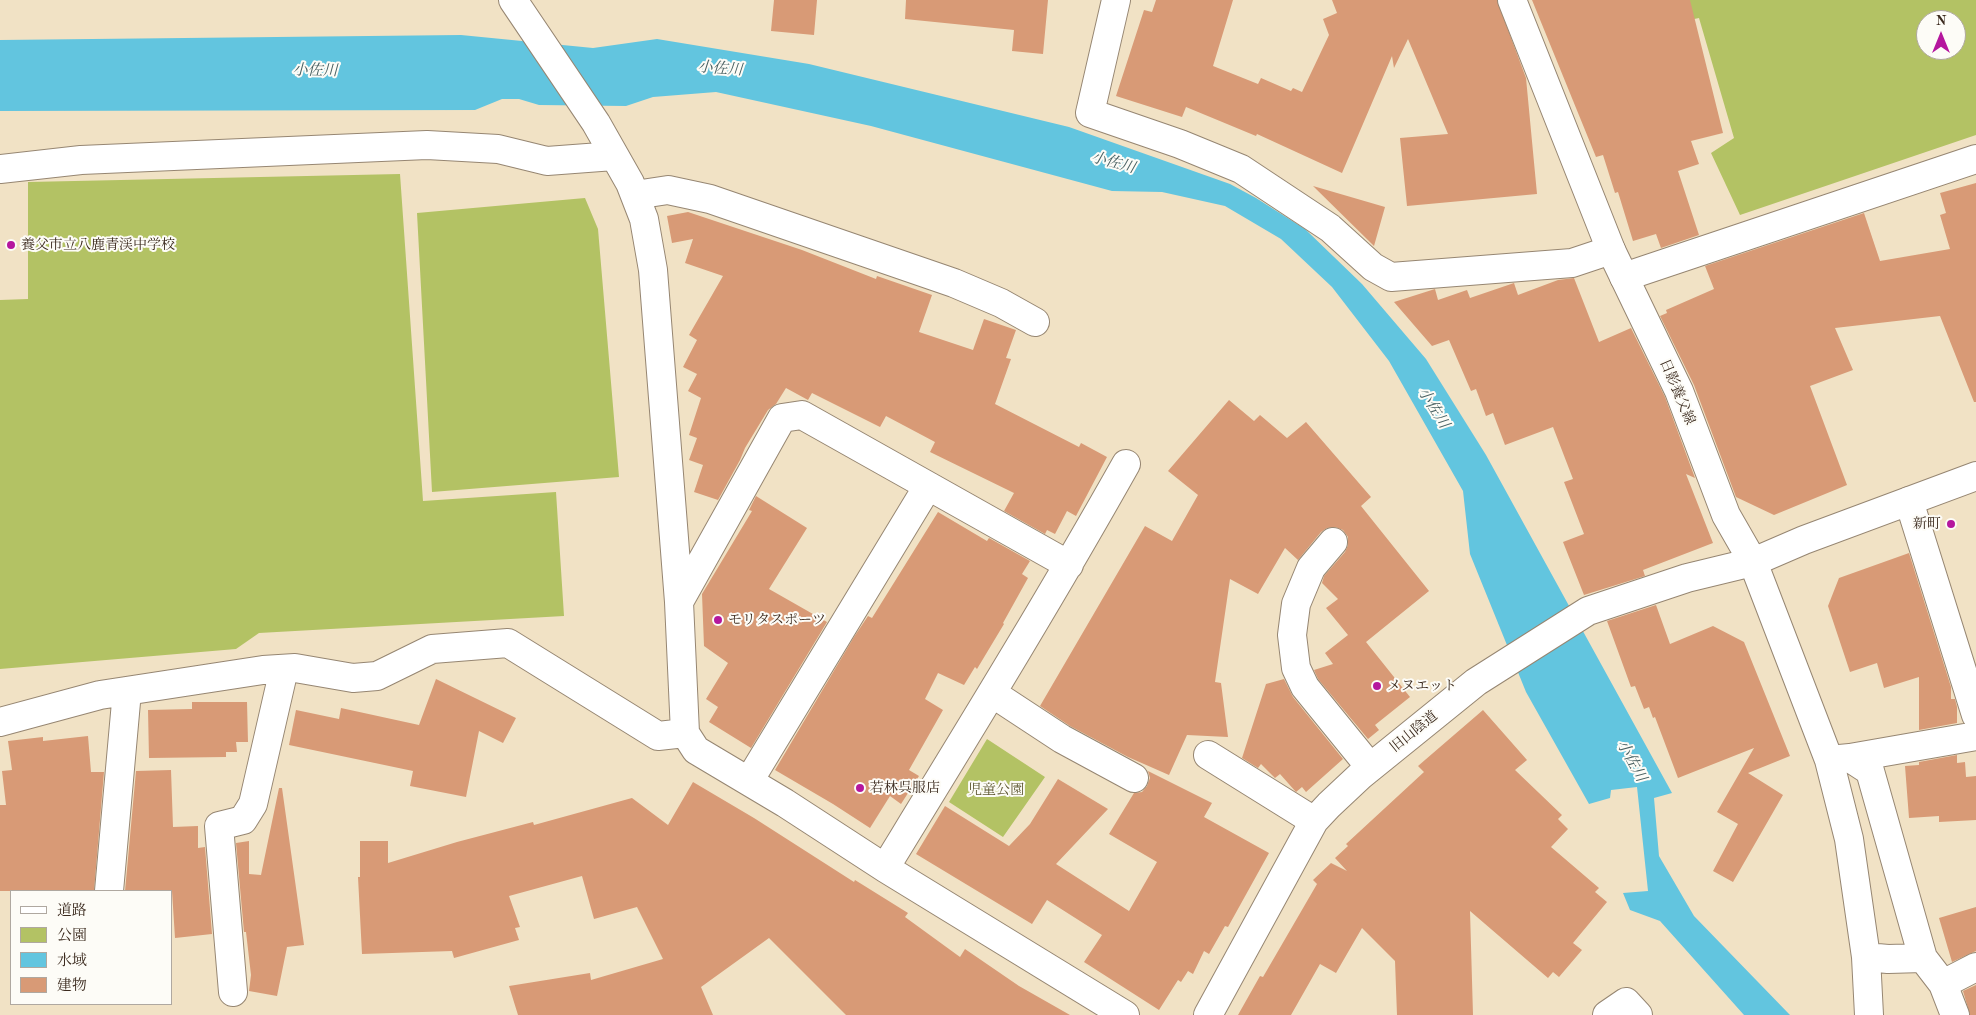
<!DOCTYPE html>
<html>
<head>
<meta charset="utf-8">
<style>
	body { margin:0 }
	#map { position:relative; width:1976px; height:1015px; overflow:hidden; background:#f1e2c5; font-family:"Old Standard TT","Noto Serif JP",serif }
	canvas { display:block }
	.legend { position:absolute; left:10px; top:890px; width:162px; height:115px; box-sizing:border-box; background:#fdfcf7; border:1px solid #afa8a0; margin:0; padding:6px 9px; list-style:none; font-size:15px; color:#3b2a1e }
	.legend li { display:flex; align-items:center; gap:10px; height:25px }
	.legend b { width:25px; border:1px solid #afa8a0 }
	.north { position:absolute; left:1916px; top:10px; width:50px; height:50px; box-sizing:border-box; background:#fdfcf7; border:1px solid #afa8a0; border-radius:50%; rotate:0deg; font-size:14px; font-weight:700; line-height:20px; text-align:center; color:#3b2a1e }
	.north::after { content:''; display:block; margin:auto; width:18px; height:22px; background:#b5179e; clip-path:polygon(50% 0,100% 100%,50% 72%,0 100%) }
</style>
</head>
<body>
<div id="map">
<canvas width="1976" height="1015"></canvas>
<ul class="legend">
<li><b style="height:6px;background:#fff"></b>道路</li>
<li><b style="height:14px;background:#b3c264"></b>公園</li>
<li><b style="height:14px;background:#62c5df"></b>水域</li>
<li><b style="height:14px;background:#d89a76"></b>建物</li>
</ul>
<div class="north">N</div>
</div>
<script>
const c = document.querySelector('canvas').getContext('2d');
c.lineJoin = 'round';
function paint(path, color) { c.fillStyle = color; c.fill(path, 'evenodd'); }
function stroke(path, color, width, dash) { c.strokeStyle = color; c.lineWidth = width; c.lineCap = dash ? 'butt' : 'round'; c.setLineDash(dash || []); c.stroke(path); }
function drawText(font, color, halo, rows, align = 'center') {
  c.font = font + ' "Old Standard TT","Noto Serif JP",serif'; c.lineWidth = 4; c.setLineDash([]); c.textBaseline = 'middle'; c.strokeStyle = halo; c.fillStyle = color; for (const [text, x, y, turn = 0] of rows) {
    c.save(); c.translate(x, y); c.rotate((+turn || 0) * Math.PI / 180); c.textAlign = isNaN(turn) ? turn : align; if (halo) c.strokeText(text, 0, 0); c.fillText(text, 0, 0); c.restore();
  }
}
paint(new Path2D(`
	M 1668,0 L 1976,0 L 1976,135 L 1740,215 L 1711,153 L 1734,138 L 1699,18 L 1670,24 ZM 1926,20 L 1956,20 L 1956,50 L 1926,50 Z
	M 400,174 L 423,501 L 556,492 L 564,616 L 259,633 L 236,649 L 0,669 L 0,300 L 28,299 L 28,182 Z
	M 585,198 L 598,229 L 619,477 L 432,492 L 417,213 Z
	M 987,739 L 1045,777 L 1003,837 L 949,802 Z`), '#b3c264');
paint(new Path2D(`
	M 461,35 L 593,48 L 657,39 L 809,64 L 1069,127 L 1230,184 L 1256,198 L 1305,229 L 1362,284 L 1426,359 L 1486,455 L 1672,793 L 1654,798 L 1659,856 L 1694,916 L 1790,1015 L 1744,1015 L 1660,921 L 1630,910 L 1623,893 L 1648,891 L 1637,787 L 1611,790 L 1610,798 L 1589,804 L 1526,692 L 1470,554 L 1463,491 L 1389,361 L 1332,287 L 1281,239 L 1225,206 L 1162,192 L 1112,191 L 871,126 L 716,92 L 653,97 L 626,106 L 539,105 L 519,99 L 502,99 L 475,110 L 0,111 L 0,40 Z`), '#62c5df');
paint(new Path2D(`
	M 774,0 L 817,0 L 814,35 L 771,31 Z
	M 906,0 L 1048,0 L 1043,54 L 1012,51 L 1014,30 L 905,19 Z
	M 1156,0 L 1233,0 L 1213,66 L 1258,84 L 1261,78 L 1291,91 L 1293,88 L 1302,92 L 1329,35 L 1323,19 L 1337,13 L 1332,0 L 1497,0 L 1526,78 L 1537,194 L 1407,206 L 1400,138 L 1448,134 L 1408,39 L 1394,68 L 1392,56 L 1342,173 L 1257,134 L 1256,136 L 1186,107 L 1182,117 L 1116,96 L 1144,10 L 1152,12 Z
	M 1532,0 L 1690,0 L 1723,133 L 1691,141 L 1699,164 L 1678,171 L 1699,235 L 1661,248 L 1656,234 L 1633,241 L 1618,192 L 1615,193 L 1603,155 L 1596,157 Z
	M 1976,183 L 1976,402 L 1974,402 L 1940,316 L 1835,328 L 1853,370 L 1810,386 L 1847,485 L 1774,515 L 1736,497 L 1694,385 L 1660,316 L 1667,313 L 1666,310 L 1714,289 L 1705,266 L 1864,213 L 1880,261 L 1950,249 L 1940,215 L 1946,213 L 1940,193 Z
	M 1313,186 L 1385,207 L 1374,246 Z
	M 688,212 L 802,250 L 876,279 L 877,276 L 932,295 L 919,332 L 973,350 L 984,319 L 1016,330 L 1006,358 L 1011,359 L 995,404 L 1079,447 L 1081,443 L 1107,457 L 1076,516 L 1067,511 L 1055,534 L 1047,530 L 1045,534 L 1004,511 L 1014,493 L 930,452 L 935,442 L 886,416 L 880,427 L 812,393 L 808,400 L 786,388 L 776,404 L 768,410 L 745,448 L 740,460 L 718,500 L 694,492 L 703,465 L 689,460 L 697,438 L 689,435 L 701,398 L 688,391 L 697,374 L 683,367 L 697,340 L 689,335 L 723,276 L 685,263 L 693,239 L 672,243 L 667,216 Z
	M 1574,278 L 1599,342 L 1631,328 L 1665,397 L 1695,478 L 1686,474 L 1713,543 L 1643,570 L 1645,576 L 1584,595 L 1563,542 L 1584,534 L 1564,482 L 1573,479 L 1553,427 L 1505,445 L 1493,413 L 1486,416 L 1476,389 L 1471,391 L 1449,340 L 1432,346 L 1394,302 L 1435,289 L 1438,300 L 1467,290 L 1470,298 L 1514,283 L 1518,295 L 1558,280 Z
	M 1229,400 L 1254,421 L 1260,415 L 1287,438 L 1306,422 L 1371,497 L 1361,506 L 1429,591 L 1366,642 L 1410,697 L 1375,725 L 1379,730 L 1368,739 L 1318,679 L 1314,670 L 1333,664 L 1325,653 L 1348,635 L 1326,608 L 1338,599 L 1322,583 L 1324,576 L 1345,552 L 1348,545 L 1348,537 L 1343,530 L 1335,527 L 1327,528 L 1321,532 L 1298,560 L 1285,548 L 1258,594 L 1230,579 L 1215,682 L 1221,683 L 1228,737 L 1187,735 L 1169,775 L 1128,757 L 1070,726 L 1040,706 L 1145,526 L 1172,541 L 1198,495 L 1168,471 Z
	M 756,496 L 807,528 L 769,589 L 827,622 L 751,748 L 709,722 L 718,707 L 706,699 L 728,663 L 704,646 L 702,594 L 752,511 L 749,510 Z
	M 938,512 L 987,541 L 989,538 L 1030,561 L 1022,574 L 1028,578 L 1003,623 L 1004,624 L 977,669 L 975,667 L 964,685 L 938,673 L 925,699 L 943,710 L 909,770 L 919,776 L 901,804 L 890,796 L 870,828 L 833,804 L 775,770 L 854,637 L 868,616 L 872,618 Z
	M 1909,553 L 1951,687 L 1951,699 L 1955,699 L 1957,707 L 1957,723 L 1919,730 L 1919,677 L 1884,688 L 1877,663 L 1850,672 L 1828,606 L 1839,578 Z
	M 1656,605 L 1670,644 L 1713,626 L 1744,642 L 1790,756 L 1748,773 L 1783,795 L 1733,882 L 1713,871 L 1738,824 L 1717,812 L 1754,748 L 1678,778 L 1655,717 L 1653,718 L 1649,707 L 1644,709 L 1635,686 L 1631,687 L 1607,621 Z
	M 436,679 L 516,718 L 503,743 L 479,731 L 466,797 L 410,786 L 413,771 L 289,745 L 296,710 L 339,719 L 341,708 L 419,725 Z
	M 1284,679 L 1293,697 L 1343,759 L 1306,792 L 1302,787 L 1296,792 L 1280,774 L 1275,778 L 1261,764 L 1258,768 L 1242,758 L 1266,684 Z
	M 192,702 L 247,702 L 248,742 L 236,742 L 237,752 L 226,752 L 226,757 L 149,758 L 148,710 L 192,709 Z
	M 1483,710 L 1527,760 L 1515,770 L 1562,815 L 1558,819 L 1568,829 L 1551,847 L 1599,888 L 1595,892 L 1607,902 L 1573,943 L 1582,950 L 1559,977 L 1553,972 L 1548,978 L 1470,911 L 1473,1015 L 1397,1015 L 1395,961 L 1362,928 L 1336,973 L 1320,964 L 1291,1015 L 1238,1015 L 1260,976 L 1263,977 L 1317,884 L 1313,880 L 1331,863 L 1347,871 L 1335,858 L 1348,846 L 1346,844 L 1424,772 L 1418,766 Z
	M 88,736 L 91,772 L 104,772 L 94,891 L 0,891 L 0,805 L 6,805 L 2,771 L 12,770 L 8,741 L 43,737 L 43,741 Z
	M 1957,755 L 1957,763 L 1965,762 L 1966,777 L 1976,776 L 1976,820 L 1939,822 L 1939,816 L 1909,818 L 1905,766 L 1919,765 L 1919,762 Z
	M 171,770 L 173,827 L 198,826 L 198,848 L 205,847 L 212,934 L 175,938 L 172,891 L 125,891 L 136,771 Z
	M 1148,771 L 1212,803 L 1204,817 L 1269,853 L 1228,927 L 1225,926 L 1209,954 L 1204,951 L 1193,974 L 1188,971 L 1181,982 L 1178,980 L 1159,1010 L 1084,962 L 1102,935 L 1047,900 L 1032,924 L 916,854 L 945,806 L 1009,846 L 1030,824 L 1058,779 L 1108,809 L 1056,864 L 1129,911 L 1157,862 L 1109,834 L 1134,793 L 1142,792 L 1147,786 L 1150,778 Z
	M 693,782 L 754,818 L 854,882 L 855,880 L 908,913 L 905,917 L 960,957 L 965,949 L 1019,986 L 1070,1015 L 846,1015 L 769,938 L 701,987 L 713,1015 L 518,1015 L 509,986 L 590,973 L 591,980 L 663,959 L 637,907 L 594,919 L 582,876 L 509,896 L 520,927 L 515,928 L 519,940 L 454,958 L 452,951 L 362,954 L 358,877 L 360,877 L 360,841 L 388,841 L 388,863 L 457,842 L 533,822 L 534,825 L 632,798 L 668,825 Z
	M 279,788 L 282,788 L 304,945 L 287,947 L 277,996 L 249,991 L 251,975 L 246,932 L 244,932 L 236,843 L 249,841 L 249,874 L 261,875 Z
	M 1976,907 L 1976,951 L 1952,962 L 1939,918 Z
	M 1976,985 L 1976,1015 L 1970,1015 L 1963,991 Z`), '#d89a76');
const minor = new Path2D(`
	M 513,0 L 596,123 L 630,183 L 644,219 L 653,270 L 679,602 L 685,733 L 696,750 L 785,803 L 885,868 L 1125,1015
	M 1116,0 L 1090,113 L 1180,144 L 1241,169 L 1330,228 L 1373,267 L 1391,277 L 1572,263 L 1611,250
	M 0,169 L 81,160 L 427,145 L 498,149 L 547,161 L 614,156
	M 635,195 L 668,190 L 710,199 L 954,283 L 1001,303 L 1035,322
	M 1624,277 L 1976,159
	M 1909,501 L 1976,715
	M 1333,542 L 1311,568 L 1296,604 L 1292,635 L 1296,668 L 1305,687 L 1370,767
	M 679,602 L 782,418 L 802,415 L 1069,565
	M 992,693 L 1062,739 L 1134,778
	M 0,722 L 100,695 L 263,670 L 295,668 L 353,678 L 377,676 L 432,649 L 508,643 L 658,736 L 685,733
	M 1208,755 L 1314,821
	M 1850,758 L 1976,736
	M 1829,760 L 1850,758 L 1870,771 L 1923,958
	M 749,781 L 928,486
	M 885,868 C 967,734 1049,601 1126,464
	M 109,891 L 127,691
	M 1866,957 L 1888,959 L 1923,958 L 1943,984 L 1976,967
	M 1943,984 L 1955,1015
	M 233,992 L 219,826 L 243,820 L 253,804 L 284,669
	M 1208,1015 L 1314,821 L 1329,805 L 1361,775 L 1476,682 L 1588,611 L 1687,578 L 1753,562 L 1829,760 L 1849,839 L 1866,957 L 1869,1015
	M 1607,1015 L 1626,1002 L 1638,1015`);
const major = new Path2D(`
	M 1512,0 L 1611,250 L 1679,391 L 1726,515 L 1753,562 L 1804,540 L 1976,476`);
stroke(minor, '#968672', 30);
stroke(major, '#968672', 30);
stroke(minor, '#fff', 28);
stroke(major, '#fff', 28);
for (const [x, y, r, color] of [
	[11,245,5,"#b5179e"],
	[1951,524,5,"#b5179e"],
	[718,620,5,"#b5179e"],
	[1377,686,5,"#b5179e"],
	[860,788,5,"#b5179e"]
]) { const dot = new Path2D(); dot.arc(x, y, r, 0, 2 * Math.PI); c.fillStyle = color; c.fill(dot); stroke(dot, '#fdfcf7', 2); }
drawText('14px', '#3b2a1e', '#fdfcf7', [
	["養父市立八鹿青渓中学校",21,245],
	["新町",1941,524,"right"],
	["モリタスポーツ",728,620],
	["メヌエット",1387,686],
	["若林呉服店",870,788]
], 'left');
drawText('14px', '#3b2a1e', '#fdfcf7', [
	["日影養父線",1677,392,67],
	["旧山陰道",1414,732,-39]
]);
drawText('14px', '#5f5833', '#fdfcf7', [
	["児童公園",996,790]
]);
drawText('italic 15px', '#496062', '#fdfcf7', [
	["小佐川",720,69,4],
	["小佐川",315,71,1],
	["小佐川",1113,163,15],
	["小佐川",1433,408,58],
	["小佐川",1631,761,61]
]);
</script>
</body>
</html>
